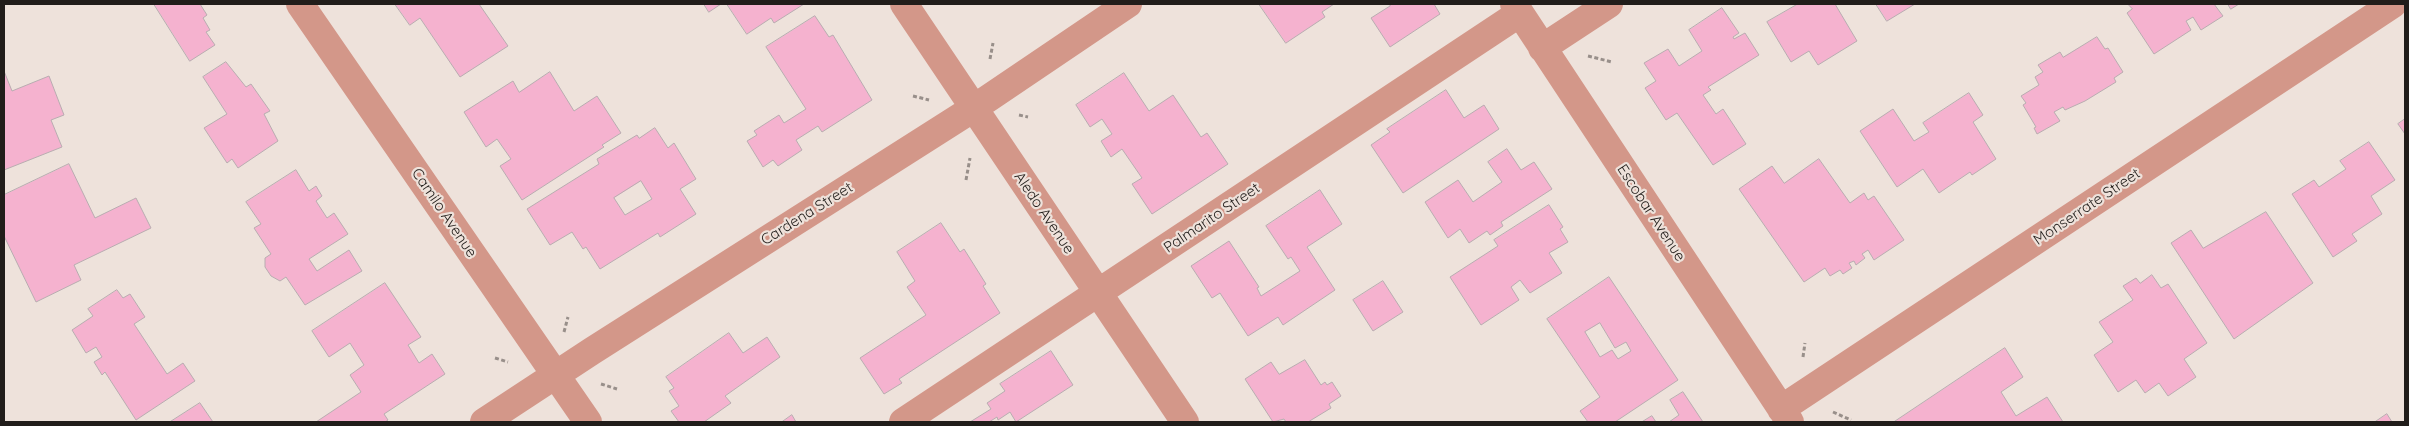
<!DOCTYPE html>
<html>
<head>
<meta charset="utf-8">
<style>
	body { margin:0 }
	#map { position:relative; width:2409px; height:426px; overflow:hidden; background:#eee2db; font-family:Quicksand,sans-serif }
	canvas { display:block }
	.frame { position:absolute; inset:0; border:5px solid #211d1a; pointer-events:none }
</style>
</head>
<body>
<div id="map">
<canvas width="2409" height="426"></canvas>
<div class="frame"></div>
</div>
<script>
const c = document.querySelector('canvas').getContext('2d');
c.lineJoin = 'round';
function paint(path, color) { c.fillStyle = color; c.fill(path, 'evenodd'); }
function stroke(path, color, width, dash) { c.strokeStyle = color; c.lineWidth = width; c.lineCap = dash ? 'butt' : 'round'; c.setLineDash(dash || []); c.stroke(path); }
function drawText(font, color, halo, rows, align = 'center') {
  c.font = font + ' Quicksand,sans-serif'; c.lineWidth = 4.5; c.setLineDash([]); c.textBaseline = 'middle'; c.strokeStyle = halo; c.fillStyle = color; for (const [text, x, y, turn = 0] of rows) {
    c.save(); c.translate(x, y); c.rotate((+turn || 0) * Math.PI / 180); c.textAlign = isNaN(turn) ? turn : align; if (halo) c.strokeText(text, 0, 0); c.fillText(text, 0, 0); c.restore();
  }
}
const building = new Path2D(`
	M 154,4 L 200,4 L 207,15 L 203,18 L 210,30 L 206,32 L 215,45 L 190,61 Z
	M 395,4 L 479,4 L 508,46 L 460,77 L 420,18 L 410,25 Z
	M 704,4 L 721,4 L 709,12 Z
	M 727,4 L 804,4 L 774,23 L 771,18 L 747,34 Z
	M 1259,4 L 1334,4 L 1322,12 L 1325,17 L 1286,43 Z
	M 1389,4 L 1434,4 L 1440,14 L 1390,47 L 1371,18 L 1390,6 Z
	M 1798,4 L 1835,4 L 1857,41 L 1818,65 L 1809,51 L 1791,62 L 1767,22 Z
	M 1876,4 L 1915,4 L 1887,21 Z
	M 2128,4 L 2214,4 L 2223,16 L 2201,30 L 2193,17 L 2186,21 L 2191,30 L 2154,54 L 2127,13 L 2132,9 Z
	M 2228,4 L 2239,4 L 2231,9 Z
	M 1722,8 L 1739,33 L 1733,37 L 1734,39 L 1745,33 L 1759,55 L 1708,87 L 1711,90 L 1703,95 L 1716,114 L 1723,109 L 1746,144 L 1713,165 L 1677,113 L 1666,120 L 1645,88 L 1656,81 L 1644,63 L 1668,49 L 1679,66 L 1702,51 L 1689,30 Z
	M 815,16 L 829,37 L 833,35 L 872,100 L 822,132 L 818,126 L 796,140 L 802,150 L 778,166 L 773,160 L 763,167 L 747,141 L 757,135 L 754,131 L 779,115 L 784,123 L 806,109 L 766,47 Z
	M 2097,37 L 2105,49 L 2108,48 L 2123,72 L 2114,78 L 2116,82 L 2085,101 L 2065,110 L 2063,107 L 2054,112 L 2060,121 L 2037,134 L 2034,128 L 2036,127 L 2023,105 L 2026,103 L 2021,96 L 2039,85 L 2035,77 L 2043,72 L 2038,65 L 2060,52 L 2063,57 Z
	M 226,62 L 246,87 L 251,84 L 270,111 L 264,114 L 278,141 L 238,168 L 232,159 L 227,163 L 204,128 L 227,114 L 203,77 Z
	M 4,71 L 12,91 L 49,76 L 64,115 L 51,120 L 62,147 L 4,170 Z
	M 550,72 L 574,111 L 597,96 L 621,133 L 602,145 L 604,147 L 522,200 L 500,166 L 511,159 L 497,139 L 486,147 L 464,112 L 513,81 L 519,92 Z
	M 1124,73 L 1149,111 L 1173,95 L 1201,137 L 1207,133 L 1228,164 L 1152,214 L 1132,184 L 1142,178 L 1122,149 L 1111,157 L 1101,141 L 1112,134 L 1102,119 L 1090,127 L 1076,105 Z
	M 1446,90 L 1464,118 L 1484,105 L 1499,129 L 1403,193 L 1371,145 L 1390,132 L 1387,129 Z
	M 1969,93 L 1983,115 L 1973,122 L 1996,159 L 1972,175 L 1970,172 L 1939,193 L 1923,169 L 1897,187 L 1860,131 L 1893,109 L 1914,141 L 1929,132 L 1923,123 Z
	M 2405,119 L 2405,134 L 2398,124 Z
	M 655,128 L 668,148 L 674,143 L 696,179 L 680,189 L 696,214 L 660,237 L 658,233 L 600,269 L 586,247 L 583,249 L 572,232 L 550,245 L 527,209 L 599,164 L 597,159 L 637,135 L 639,138 ZM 641,181 L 652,199 L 625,215 L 614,198 Z
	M 2369,142 L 2395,180 L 2371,196 L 2382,214 L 2352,234 L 2357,241 L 2333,257 L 2292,194 L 2314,180 L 2319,187 L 2346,169 L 2340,161 Z
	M 1507,149 L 1521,170 L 1534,162 L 1552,189 L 1501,222 L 1503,226 L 1490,235 L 1487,231 L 1469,243 L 1460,229 L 1448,238 L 1425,202 L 1458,180 L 1473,202 L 1502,182 L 1488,162 Z
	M 1819,159 L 1850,203 L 1864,193 L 1868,200 L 1874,196 L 1904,240 L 1874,260 L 1868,250 L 1862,254 L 1865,258 L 1856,265 L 1854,261 L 1849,263 L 1852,268 L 1843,274 L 1840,270 L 1830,276 L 1825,268 L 1804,282 L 1739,189 L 1772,166 L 1784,183 Z
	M 69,164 L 95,218 L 136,198 L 151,228 L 74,265 L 81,280 L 36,302 L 4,236 L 4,195 Z
	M 296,170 L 309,191 L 316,186 L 322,196 L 316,201 L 327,218 L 334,213 L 348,234 L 309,259 L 317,271 L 349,250 L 362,271 L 305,305 L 286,277 L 280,281 L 271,276 L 265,267 L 265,258 L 271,254 L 254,228 L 261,224 L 246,202 Z
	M 1320,190 L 1342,224 L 1307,247 L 1335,290 L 1283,325 L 1278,317 L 1248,336 L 1220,293 L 1212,298 L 1191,266 L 1229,241 L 1259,287 L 1257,288 L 1261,296 L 1300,271 L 1291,257 L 1288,259 L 1266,226 Z
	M 1549,205 L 1563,227 L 1560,229 L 1568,242 L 1549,253 L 1562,273 L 1530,293 L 1520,280 L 1511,287 L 1519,300 L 1481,325 L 1450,277 L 1498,246 L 1494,240 Z
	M 2266,212 L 2313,283 L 2234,339 L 2171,243 L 2191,230 L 2203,248 Z
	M 941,223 L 960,252 L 964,249 L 986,284 L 983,286 L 1000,313 L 899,379 L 902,383 L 884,394 L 860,358 L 926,315 L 907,287 L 915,281 L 897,252 Z
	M 2152,275 L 2161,288 L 2168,284 L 2207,343 L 2184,359 L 2196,377 L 2168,396 L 2159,383 L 2145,393 L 2136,380 L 2118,392 L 2094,355 L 2113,342 L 2099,322 L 2133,300 L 2123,286 L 2136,278 L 2140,283 Z
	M 1609,277 L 1678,380 L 1615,422 L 1588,422 L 1580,411 L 1600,397 L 1547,319 ZM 1600,323 L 1615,348 L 1626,342 L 1631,351 L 1618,359 L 1612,350 L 1600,357 L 1585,332 Z
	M 1383,281 L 1403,312 L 1373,331 L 1353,300 Z
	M 385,283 L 421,337 L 408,345 L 419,363 L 432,354 L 445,374 L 384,414 L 388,420 L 385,422 L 316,422 L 361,392 L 350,375 L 364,365 L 350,343 L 329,357 L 312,331 Z
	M 117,290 L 123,298 L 130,294 L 145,317 L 134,324 L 167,374 L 183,363 L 195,381 L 136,420 L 105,372 L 102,375 L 94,362 L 102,357 L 96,347 L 86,353 L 72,330 L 93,316 L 88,309 Z
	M 729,333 L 743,353 L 767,337 L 780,357 L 725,396 L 731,403 L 704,422 L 679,422 L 671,411 L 679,406 L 669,391 L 674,388 L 666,377 Z
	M 2005,348 L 2023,377 L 2001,392 L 2016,416 L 2047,397 L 2063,422 L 1894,422 Z
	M 1051,351 L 1073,385 L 1016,422 L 1010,412 L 998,420 L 997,417 L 989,422 L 970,422 L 991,409 L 987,403 L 1005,391 L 1000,384 Z
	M 1305,360 L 1321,385 L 1325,382 L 1327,385 L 1332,382 L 1341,396 L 1329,404 L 1331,408 L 1308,422 L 1286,422 L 1284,419 L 1273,422 L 1245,379 L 1271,362 L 1279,374 Z
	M 1683,392 L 1703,422 L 1669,422 L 1679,415 L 1670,400 Z
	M 200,403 L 213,422 L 170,422 Z
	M 2387,414 L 2392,422 L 2375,422 Z
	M 792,415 L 796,422 L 782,422 Z
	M 1652,416 L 1656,422 L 1642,422 Z`);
paint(building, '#f5b2cf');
stroke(building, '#b8acb0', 1);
stroke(new Path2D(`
	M 1588,56 L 1612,62
	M 990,59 L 993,43
	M 913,96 L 929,100
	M 1019,115 L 1028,117
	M 966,180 L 970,158
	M 564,332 L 568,317
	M 1803,357 L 1805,343
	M 495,358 L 508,362
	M 601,384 L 617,389
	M 1833,412 L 1851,420`), '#988f8a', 3, [4, 2.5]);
stroke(new Path2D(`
	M 300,4 L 588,422
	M 904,4 L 1185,422
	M 1514,4 L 1790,422
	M 1542,48 L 1609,4
	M 1781,409 L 2393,4
	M 484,422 L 592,351 L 974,108 L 1128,4
	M 903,422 L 1520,13`), '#d39789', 28);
drawText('15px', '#211d1a', '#eee2db', [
	["Monserrate Street",2087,207,-34],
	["Camilo Avenue",444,213,56],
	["Aledo Avenue",1044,213,56],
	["Escobar Avenue",1651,213,57],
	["Cardena Street",807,214,-32],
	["Palmarito Street",1212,218,-34]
]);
</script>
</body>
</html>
